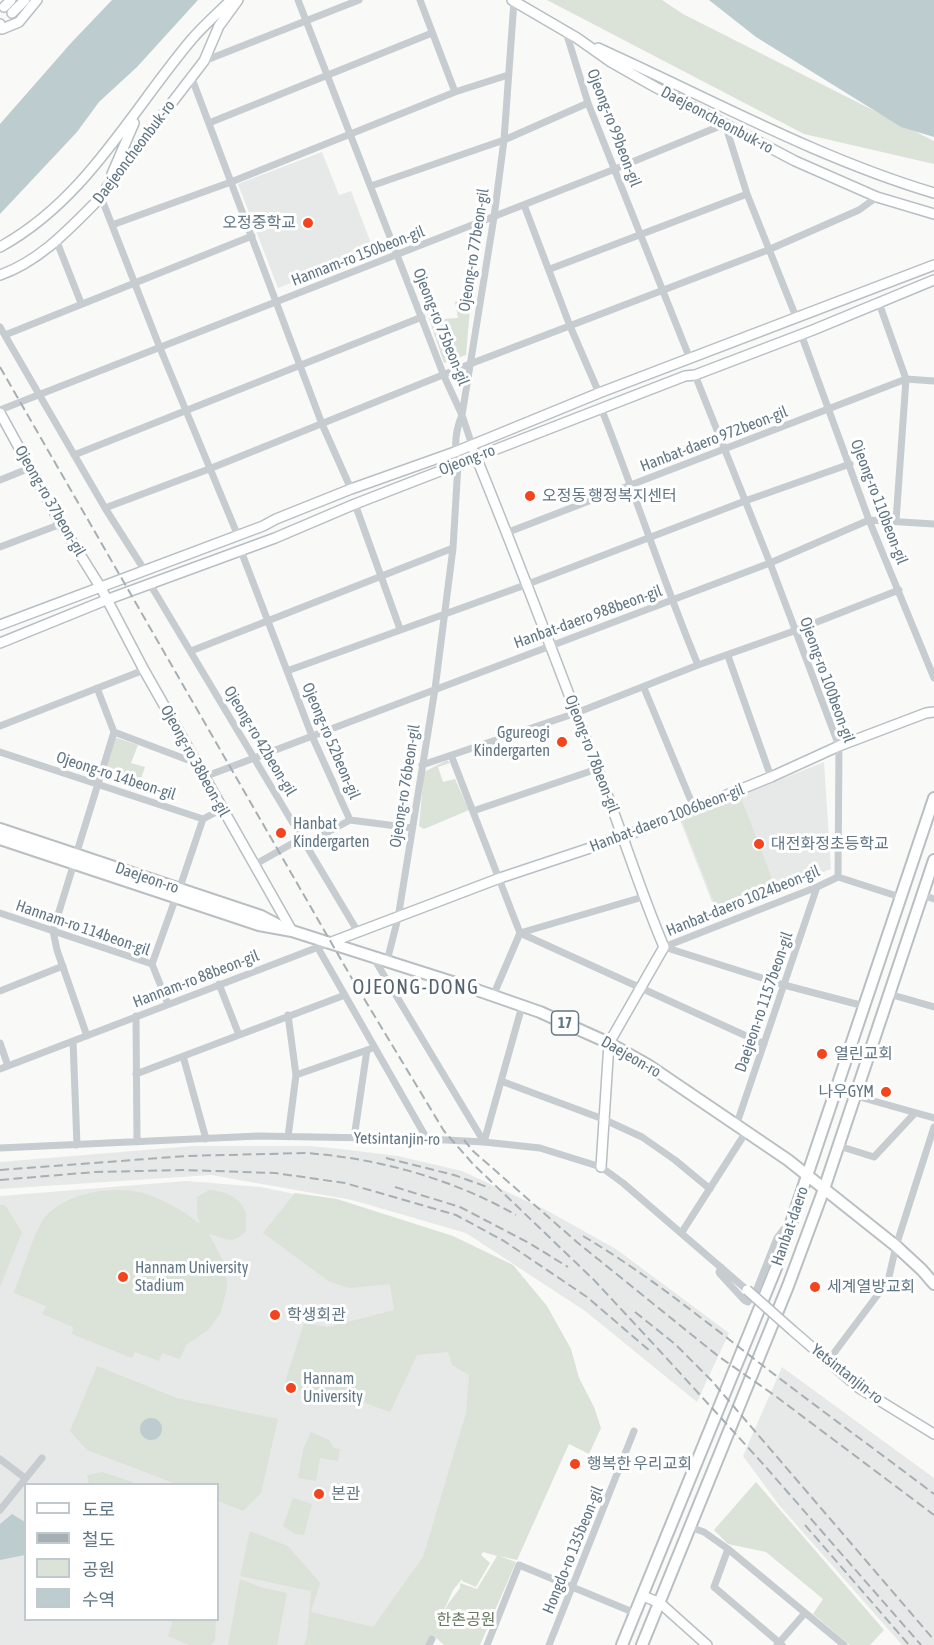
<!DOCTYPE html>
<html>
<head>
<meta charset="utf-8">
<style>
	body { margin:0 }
	#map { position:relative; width:934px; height:1645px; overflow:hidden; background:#f9f9f7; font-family:"Asap Condensed","Noto Sans KR",sans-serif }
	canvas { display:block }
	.legend { position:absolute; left:24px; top:1483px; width:195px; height:138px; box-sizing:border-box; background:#fff; border:2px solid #c0c9ce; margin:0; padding:8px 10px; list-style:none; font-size:18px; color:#617785 }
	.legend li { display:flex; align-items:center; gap:12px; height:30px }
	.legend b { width:30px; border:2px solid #c0c9ce }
</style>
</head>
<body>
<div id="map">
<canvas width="934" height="1645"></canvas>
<ul class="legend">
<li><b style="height:8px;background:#fff"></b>도로</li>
<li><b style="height:8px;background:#a6afb4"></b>철도</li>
<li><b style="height:16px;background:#dbe2d7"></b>공원</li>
<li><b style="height:16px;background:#bdcccf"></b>수역</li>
</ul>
</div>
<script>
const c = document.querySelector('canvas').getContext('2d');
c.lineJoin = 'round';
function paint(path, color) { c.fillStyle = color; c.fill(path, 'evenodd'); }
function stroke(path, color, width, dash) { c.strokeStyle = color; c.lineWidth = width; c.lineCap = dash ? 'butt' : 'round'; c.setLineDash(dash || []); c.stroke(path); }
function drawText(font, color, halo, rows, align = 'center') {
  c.font = font + ' "Asap Condensed","Noto Sans KR",sans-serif'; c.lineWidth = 6; c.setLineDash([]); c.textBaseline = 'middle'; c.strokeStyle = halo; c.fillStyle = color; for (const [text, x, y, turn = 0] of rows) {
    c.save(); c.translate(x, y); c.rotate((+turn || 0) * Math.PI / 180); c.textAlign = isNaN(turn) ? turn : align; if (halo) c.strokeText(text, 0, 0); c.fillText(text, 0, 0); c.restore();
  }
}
paint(new Path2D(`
	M 322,152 L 339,195 L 351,191 L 374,251 L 278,288 L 238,184 Z
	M 824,762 L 831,869 L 717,915 L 680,820 Z
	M 193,1146 L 309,1146 L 341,1149 L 398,1156 L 462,1171 L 546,1210 L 616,1249 L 729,1333 L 697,1402 L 585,1311 L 466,1233 L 352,1200 L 211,1175 L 0,1189 L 0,1162 Z
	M 186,1181 L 261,1187 L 356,1207 L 569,1443 L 453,1590 L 428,1645 L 0,1645 L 0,1196 ZM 26,1484 L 218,1484 L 218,1620 L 26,1620 Z
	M 782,1367 L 934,1478 L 934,1645 L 902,1645 L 779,1505 L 743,1456 Z`), '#e7e9e8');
paint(new Path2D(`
	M 547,0 L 662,0 L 683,14 L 934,141 L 934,164 L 804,134 Z
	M 471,297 L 466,355 L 444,363 L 427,313 L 431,307 L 438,309 L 443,319 L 458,318 L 455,302 Z
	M 114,737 L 138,745 L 131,763 L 145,767 L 137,790 L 104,778 Z
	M 447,760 L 450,763 L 438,767 L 443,782 L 455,779 L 469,810 L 424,829 L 419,826 L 424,772 Z
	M 741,798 L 776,889 L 718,912 L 682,821 Z
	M 209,1190 C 223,1191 239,1196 245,1211 C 247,1216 245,1225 246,1231 C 232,1246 226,1238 209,1234 L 226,1266 L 227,1287 L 221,1312 L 208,1330 L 186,1345 L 180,1359 L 162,1353 L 159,1361 L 135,1352 L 132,1358 L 72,1334 L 73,1327 L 42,1314 L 46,1306 L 14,1293 C 20,1277 36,1227 45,1217 C 67,1193 108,1186 139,1192 C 161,1197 182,1210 200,1224 L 197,1214 L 197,1197 Z
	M 295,1193 L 337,1199 L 453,1236 L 513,1265 L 547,1306 L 571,1349 L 579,1378 L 594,1407 L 601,1428 L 589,1454 L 569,1444 L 517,1560 L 499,1556 L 516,1562 L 480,1645 L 444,1645 L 433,1635 L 428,1645 L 304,1645 L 307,1636 L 311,1591 L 240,1576 L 250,1531 L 288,1546 L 320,1583 L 311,1612 L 373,1627 L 423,1557 L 466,1413 L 469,1375 L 452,1365 L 448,1352 L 417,1355 L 390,1412 L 340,1394 L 312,1398 L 285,1382 L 304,1323 L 328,1327 L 394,1310 L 390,1284 L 350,1288 L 330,1282 L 263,1233 ZM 483,1552 L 497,1556 L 477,1589 L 460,1583 L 460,1588 L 448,1604 L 438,1623 L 453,1590 L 462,1579 L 462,1581 L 476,1587 L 490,1563 L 481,1555 Z
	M 0,1205 L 5,1205 L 22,1232 L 0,1287 Z
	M 97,1366 L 177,1398 L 278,1419 L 261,1493 L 243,1511 L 218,1501 L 218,1484 L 176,1484 L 87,1450 L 70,1431 Z
	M 311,1432 L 329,1440 L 334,1448 L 340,1449 L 338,1461 L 320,1458 L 316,1481 L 298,1478 L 303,1450 Z
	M 103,1472 L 138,1484 L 89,1484 L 87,1475 Z
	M 756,1482 L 884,1630 L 870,1645 L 850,1645 L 813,1614 L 823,1599 L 766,1552 L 728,1544 L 714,1530 Z
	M 293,1498 L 312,1504 L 304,1535 L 295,1534 L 283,1526 Z
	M 240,1579 L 260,1587 L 287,1593 L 277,1645 L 228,1645 Z
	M 173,1620 L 216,1620 L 215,1640 L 211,1645 L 189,1645 L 168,1636 Z`), '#dbe2d7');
paint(new Path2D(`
	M 112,0 L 198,0 L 137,67 L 99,102 L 77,132 L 0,214 L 0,124 L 71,43 Z
	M 709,0 L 934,0 L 934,137 L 901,127 L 756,37 Z
	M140 1429a11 11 0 1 1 22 0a11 11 0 1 1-22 0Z
	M 12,1514 L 25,1522 L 25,1555 L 0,1560 L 0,1524 Z`), '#bdcccf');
const secondary = new Path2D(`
	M 512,0 L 577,38 L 611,62 L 655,87 L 795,161 L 877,197 L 934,214
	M 4,7 L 11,0
	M 12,13 L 25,0
	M 0,24 L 2,29 L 19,22 L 37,0
	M 598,48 C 709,98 817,158 934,193
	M 112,174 L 134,123
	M 0,247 C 86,200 131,111 192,39 C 204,25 218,13 231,0
	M 0,275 C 41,261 72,226 101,197 L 107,187 L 204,61 L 219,26 L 238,0
	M 0,413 L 61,524 L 101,588 L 144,670 L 292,931
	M 474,452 C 521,566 564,682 608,797 C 627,847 643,898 664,947 L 609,1043 L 601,1167
	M 0,625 L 263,526 L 276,519 L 351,489 L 455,452 L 599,393 L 934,265
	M 0,643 L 106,600 L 275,538 L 355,504 L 685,376 L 695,375 L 813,330 L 934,280
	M 329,943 L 500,878 L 623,837 L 771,777 L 839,746 L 926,713 L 934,712
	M 792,1330 L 859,1388 L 934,1434
	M 643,1596 L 660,1603 L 707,1645`);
const primary = new Path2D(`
	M 0,829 L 261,916 L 278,925
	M 0,839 L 259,925 L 292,931 L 471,988 L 540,1012 L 609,1043 L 648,1065 L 788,1160 L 896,1246 L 922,1270 L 934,1284
	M 622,1645 L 776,1268 L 934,798
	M 642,1645 L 788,1286 L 824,1189 L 934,860`);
stroke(secondary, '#b8bfc4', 12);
stroke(primary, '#b9bfc2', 14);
stroke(new Path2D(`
	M 298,0 L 444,376 L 462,415 L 472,445
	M 420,0 L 455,92
	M 566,32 L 588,103 L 690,359
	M 204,61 L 359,0
	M 191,76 L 322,424 L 351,489
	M 209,123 L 432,33
	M 371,186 L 504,140 L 588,103
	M 101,197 L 160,348 L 238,536
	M 524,205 L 570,326 L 599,393
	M 112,225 L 231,182 L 455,92 L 508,75
	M 57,242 L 81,303
	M 550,269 L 747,194
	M 879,303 L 906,379 L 896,521
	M 0,327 L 105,508 L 145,571
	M 801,334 L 869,520 L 934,678
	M 5,335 L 252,236
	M 695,375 L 770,563 L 839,746 L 838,877
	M 601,408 C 635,493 663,581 698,665
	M 0,410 L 615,169 L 725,124 L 747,194 L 796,317
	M 74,455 L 422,317
	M 0,480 L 30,468
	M 355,504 L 400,629
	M 105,508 L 209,469 L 470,364 L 768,250 L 859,210 L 877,197
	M 506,533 L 906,379 L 934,381
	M 0,547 L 61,524
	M 241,551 L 312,736 L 350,820
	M 150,584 L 358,932
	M 191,651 L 453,548
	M 728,656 L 771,777
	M 287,671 L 528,584 L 745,501 L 850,464
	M 97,688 L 114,732
	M 644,688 L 694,808
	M 0,726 L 144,670
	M 114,732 L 196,763
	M 0,752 L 203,819 L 222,809
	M 451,755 L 520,933 L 493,996
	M 422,765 L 576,713 L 698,665 L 794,631 L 899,590
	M 204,777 L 770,563 L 869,520 L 934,524
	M 473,811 L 597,769
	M 306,844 L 350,820 L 412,828
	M 76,855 L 114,732
	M 74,863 L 53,931 L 57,950 L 87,1036
	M 254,865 L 302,838
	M 179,890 L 203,819
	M 922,895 L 934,899
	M 0,913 L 152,964 L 168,1004
	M 520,933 L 764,1044
	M 520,933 L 643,897
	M 664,947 L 817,887 L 838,877 L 900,897
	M 664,947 L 784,985 L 864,1006
	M 318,948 L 427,1139
	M 373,957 L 484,1142
	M 387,961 L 398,918 L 435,689 L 453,548 L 458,464 C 454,447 455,431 462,415 L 494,217 L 504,140 L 514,1
	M 152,964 L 176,897
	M 219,984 L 239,1035
	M 0,991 L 63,966
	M 889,994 L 934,1007
	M 288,1015 L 296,1075 L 288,1137
	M 136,1016 L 137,1142
	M 73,1041 L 77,1145
	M 0,1043 L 8,1066
	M 183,1056 L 206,1139
	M 0,1069 L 329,943
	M 136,1074 L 345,995
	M 296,1075 L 370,1049
	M 501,1081 L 603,1119 L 642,1137 L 675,1160 L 710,1189
	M 856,1096 L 934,1118
	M 736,1126 L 817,887
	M 354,1138 L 367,1050
	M 484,1142 L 522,1006
	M 839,1146 L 874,1157 L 915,1113
	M 0,1148 L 258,1136 L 427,1139 L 484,1142 L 540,1148 L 572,1158 L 601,1167 L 623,1183 L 747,1290
	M 682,1232 L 746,1132
	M 721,1267 L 719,1272 L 720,1274 L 744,1300 L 748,1302 L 756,1291 L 777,1238 L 788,1224
	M 828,1361 L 888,1281 L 896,1246 L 934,1127
	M 0,1459 L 25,1478
	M 0,1510 L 42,1458
	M 690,1527 L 704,1532 L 728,1549 L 844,1645
	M 728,1549 L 714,1587 L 782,1645
	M 429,1645 L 432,1639
	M 487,1645 L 519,1565 L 635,1613
	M 549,1645 L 634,1431
	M 777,1645 L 805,1613`), '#c6cccf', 7);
stroke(secondary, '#fff', 9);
stroke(primary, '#fff', 10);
stroke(new Path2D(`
	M 0,367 L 351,977 L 444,1131 L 473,1164 L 594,1280 L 659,1350 L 764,1465 L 921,1645
	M 464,1140 L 473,1151 L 578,1243 L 718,1356 L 774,1395 L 934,1515
	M 386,1158 L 454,1175 L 490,1188
	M 0,1170 L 186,1156 L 305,1153 C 378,1158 453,1179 516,1215
	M 0,1180 L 95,1172 L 184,1170 L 275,1173 L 345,1183 L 456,1215 L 504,1241 L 587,1297 L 650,1351
	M 395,1187 L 460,1207 L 529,1243 L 568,1267
	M 583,1236 C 654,1278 717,1331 783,1381 C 833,1419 884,1456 934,1494
	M 635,1312 L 675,1344 L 711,1380 L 934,1640
	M 805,1525 L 909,1645`), '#a6afb4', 2, [9, 4.5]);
const secondaryBridge = new Path2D(`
	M 747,1290 L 792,1330`);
stroke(secondaryBridge, '#b8bfc4', 12, []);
stroke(secondaryBridge, '#fff', 9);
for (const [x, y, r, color] of [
	[308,223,6,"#f3441d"],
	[530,496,6,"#f3441d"],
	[562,742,6,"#f3441d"],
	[281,833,6,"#f3441d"],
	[759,844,6,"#f3441d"],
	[822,1054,6,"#f3441d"],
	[886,1092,6,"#f3441d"],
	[123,1277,6,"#f3441d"],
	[815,1287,6,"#f3441d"],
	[275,1315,6,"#f3441d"],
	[291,1388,6,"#f3441d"],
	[575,1464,6,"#f3441d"],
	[319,1494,6,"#f3441d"]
]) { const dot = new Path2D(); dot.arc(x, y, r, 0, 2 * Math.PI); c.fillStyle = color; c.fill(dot); stroke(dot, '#fff', 2); }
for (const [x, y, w] of [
	[565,1023,27]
]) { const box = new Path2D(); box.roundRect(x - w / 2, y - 12, w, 24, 4.5); c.fillStyle = '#fff'; c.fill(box); stroke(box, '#617785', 1.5); }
drawText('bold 15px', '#617785', null, [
	["17",565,1023]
]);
drawText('16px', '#617785', '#fff', [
	["Daejeoncheonbuk-ro",717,120,28],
	["Ojeong-ro 99beon-gil",614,128,69],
	["Daejeoncheonbuk-ro",134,152,-53],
	["Ojeong-ro 77beon-gil",474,250,-81],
	["Hannam-ro 150beon-gil",358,256,-21],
	["Ojeong-ro 75beon-gil",441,327,68],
	["Hanbat-daero 972beon-gil",714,439,-21],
	["Ojeong-ro",467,460,-21],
	["Ojeong-ro 37beon-gil",50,501,60],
	["Ojeong-ro 110beon-gil",879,502,69],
	["Hanbat-daero 988beon-gil",588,617,-20],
	["Ojeong-ro 100beon-gil",827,680,70],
	["Ojeong-ro 42beon-gil",260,741,59],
	["Ojeong-ro 52beon-gil",331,741,67],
	["Ojeong-ro 78beon-gil",592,754,69],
	["Ojeong-ro 38beon-gil",195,761,61],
	["Ojeong-ro 14beon-gil",116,776,18],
	["Ojeong-ro 76beon-gil",405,786,-81],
	["Hanbat-daero 1006beon-gil",667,818,-21],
	["Daejeon-ro",147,878,19],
	["Hanbat-daero 1024beon-gil",743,901,-22],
	["Hannam-ro 114beon-gil",83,928,19],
	["Hannam-ro 88beon-gil",196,979,-21],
	["Daejeon-ro 1157beon-gil",764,1002,-71],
	["Daejeon-ro",631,1057,30],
	["Yetsintanjin-ro",397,1139,1],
	["Hanbat-daero",790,1226,-71],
	["Yetsintanjin-ro",847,1374,38],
	["Hongdo-ro 135beon-gil",573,1550,-68]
]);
drawText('16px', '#617785', '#fff', [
	["오정중학교",296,223,"right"],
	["오정동 행정복지센터",542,496],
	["Ggureogi",550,733,"right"],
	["Kindergarten",550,751,"right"],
	["Hanbat",293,824],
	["Kindergarten",293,842],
	["대전화정초등학교",771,844],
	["열린교회",834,1054],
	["나우GYM",874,1092,"right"],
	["Hannam University",135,1268],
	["Stadium",135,1286],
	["세계열방교회",827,1287],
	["학생회관",287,1315],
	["Hannam",303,1379],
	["University",303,1397],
	["행복한 우리교회",587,1464],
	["본관",331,1494]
], 'left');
drawText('16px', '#677b61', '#fff', [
	["한촌공원",466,1620]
]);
c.letterSpacing = '1.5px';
drawText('20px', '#54646f', '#fff', [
	["OJEONG-DONG",416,988]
]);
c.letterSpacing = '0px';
</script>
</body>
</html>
